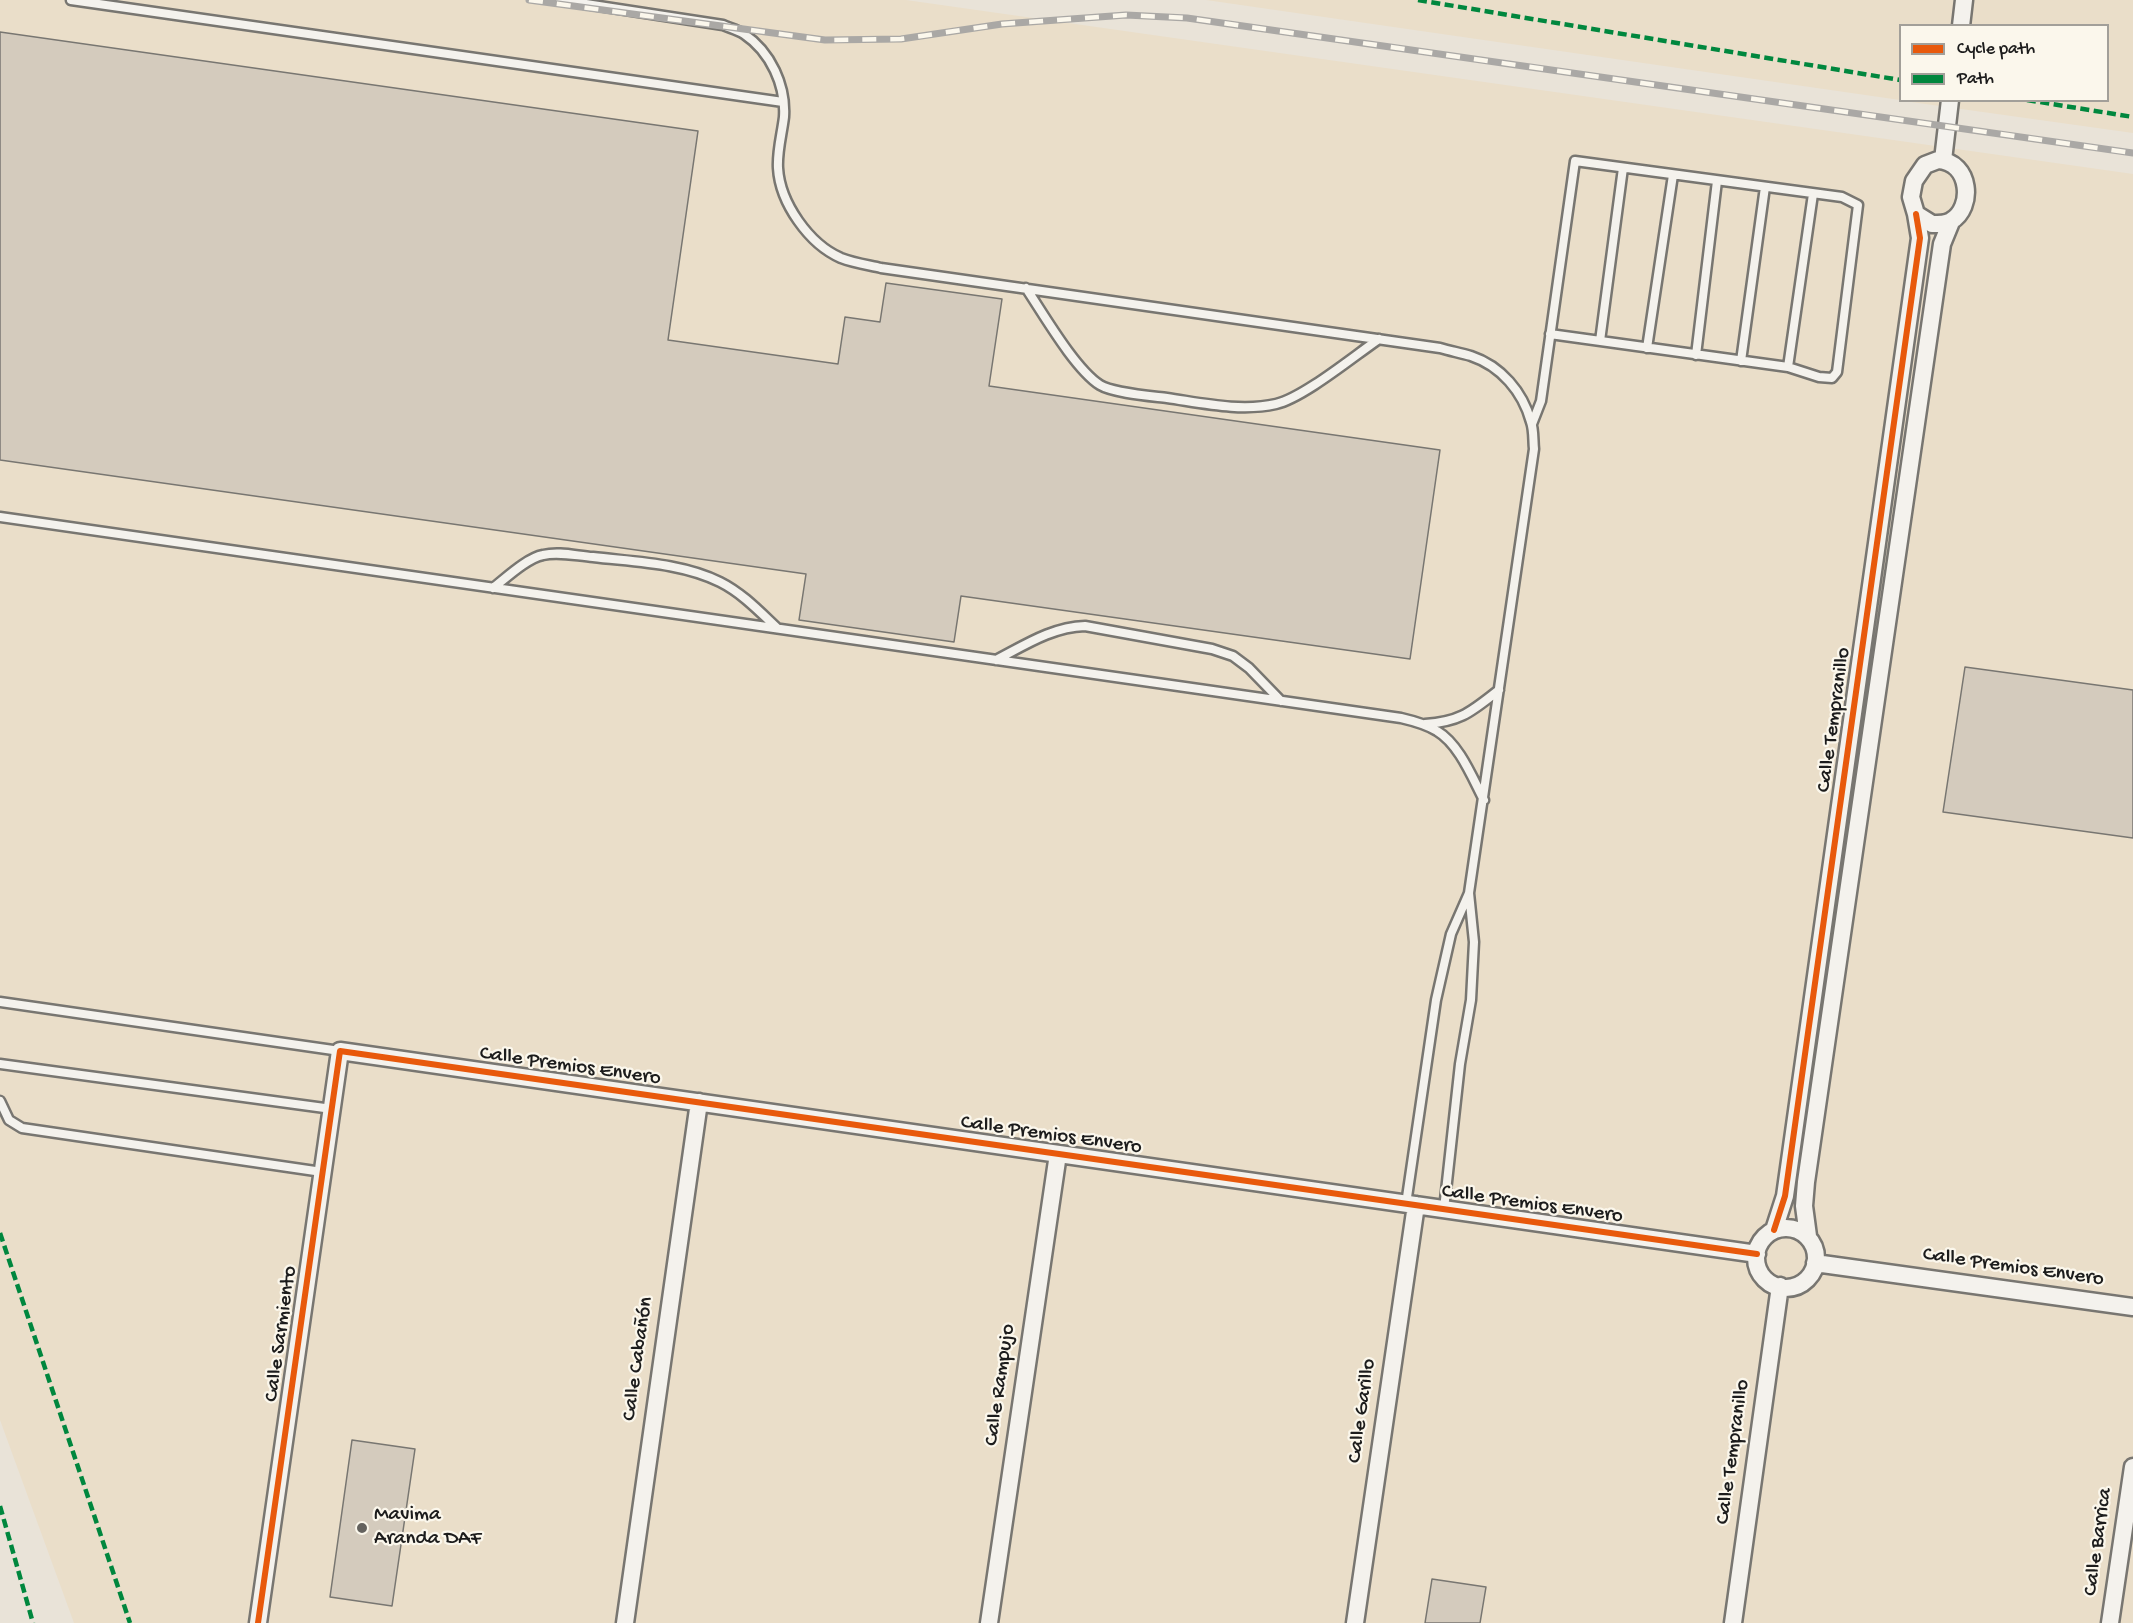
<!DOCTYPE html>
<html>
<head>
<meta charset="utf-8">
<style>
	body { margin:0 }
	#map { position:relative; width:2133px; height:1623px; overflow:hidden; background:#e9e3d8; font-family:"Gochi Hand",sans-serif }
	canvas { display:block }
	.legend { position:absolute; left:1899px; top:24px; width:210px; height:78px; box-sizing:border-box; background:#fbf7ec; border:2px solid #a29f99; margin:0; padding:8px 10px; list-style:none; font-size:18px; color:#1c1c1c }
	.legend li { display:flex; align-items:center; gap:12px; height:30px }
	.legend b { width:30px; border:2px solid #a29f99 }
</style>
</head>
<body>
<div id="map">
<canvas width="2133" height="1623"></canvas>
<ul class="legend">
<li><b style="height:8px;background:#e8590c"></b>Cycle path</li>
<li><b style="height:8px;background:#00873e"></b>Path</li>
</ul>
</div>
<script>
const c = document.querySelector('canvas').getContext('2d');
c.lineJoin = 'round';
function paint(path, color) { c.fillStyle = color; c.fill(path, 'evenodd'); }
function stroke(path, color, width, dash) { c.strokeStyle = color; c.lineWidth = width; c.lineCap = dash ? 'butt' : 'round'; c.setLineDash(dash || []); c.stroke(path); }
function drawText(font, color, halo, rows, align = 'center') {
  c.font = font + ' "Gochi Hand",sans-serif'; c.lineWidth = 4.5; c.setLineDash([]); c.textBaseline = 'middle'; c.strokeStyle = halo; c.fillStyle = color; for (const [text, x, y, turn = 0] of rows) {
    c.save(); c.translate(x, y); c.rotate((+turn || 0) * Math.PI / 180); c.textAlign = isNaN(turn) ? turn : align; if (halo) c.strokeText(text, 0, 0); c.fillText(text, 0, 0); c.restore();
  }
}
paint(new Path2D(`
	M 0,0 L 906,0 L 2133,174 L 2133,1623 L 74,1623 L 0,1420 Z
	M 1206,0 L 2133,0 L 2133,133 L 1904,101 L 2108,100 L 2108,26 L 1900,26 L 1900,100 Z`), '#eadec9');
const building = new Path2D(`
	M 0,32 L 698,131 L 668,340 L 838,364 L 845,317 L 880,322 L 886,283 L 1002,299 L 989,386 L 1440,450 L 1410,659 L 961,596 L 954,642 L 799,620 L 806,574 L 0,460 Z
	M 1965,667 L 2133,690 L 2133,838 L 1943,812 Z
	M 352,1440 L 415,1449 L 392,1606 L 330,1597 Z
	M 1432,1579 L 1486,1587 L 1480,1623 L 1425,1623 Z`);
paint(building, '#d4cbbd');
stroke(building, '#787671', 1.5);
const lane = new Path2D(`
	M 71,0 L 783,102
	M 560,0 L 723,25 C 730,28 738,30 744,34 C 771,52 786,86 784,117 C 782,134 777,151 778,168 C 780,203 809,244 841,258 C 854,263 868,265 881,268 L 1440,348 C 1450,351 1461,353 1471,356 C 1501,366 1523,392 1531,422 C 1534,430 1533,440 1534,449 L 1469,893 L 1474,942 L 1471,1000 L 1460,1064 L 1444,1209
	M 1026,288 C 1044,315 1075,369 1100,385 C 1113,393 1151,396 1167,398 C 1202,403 1241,412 1276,404 C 1303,398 1354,356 1379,339
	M 1600,341 L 1623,168
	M 1647,348 L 1673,175
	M 1696,355 L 1717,181
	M 1741,361 L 1765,187
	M 1788,367 L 1813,194
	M 1532,424 L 1541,401 L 1575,161 L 1842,197 L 1858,205 L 1837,372 L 1832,378 L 1819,377 L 1788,367 L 1550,334
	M 0,517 L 1401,718 C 1414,721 1426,724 1437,731 C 1459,744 1472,777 1484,800
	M 493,588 C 506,578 527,558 543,555 C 559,551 577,556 593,557 C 635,562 682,563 720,582 C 742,593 759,611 777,628
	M 996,660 C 1025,645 1052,627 1085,626 L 1212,649 L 1233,656 L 1249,668 L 1281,701
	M 1425,724 C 1461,722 1472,711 1499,690
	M 0,1002 L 340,1051
	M 0,1064 L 332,1109
	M 0,1101 L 9,1120 L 22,1128 L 322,1172
	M 1406,1204 L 1436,1000 L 1451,934 L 1469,893`);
const street = new Path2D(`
	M 1961,26 L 1964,0
	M 1938,160 C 1971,162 1974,208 1951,221 C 1946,224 1937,224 1932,224 L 1916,214 L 1911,197 L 1914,181 L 1925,165 Z
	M 1943,160 L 1950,100
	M1756 1258a30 30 0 1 1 60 0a30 30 0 1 1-60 0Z
	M 1774,1230 L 1785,1196 L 1920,238 L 1916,214
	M 1808,1236 L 1804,1206 L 1806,1182 L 1942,244 L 1951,222
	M 1815,1263 L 2133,1307
	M 258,1623 L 340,1051 L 1757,1254
	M 625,1623 L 699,1102
	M 989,1623 L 1058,1154
	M 1355,1623 L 1416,1205
	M 1733,1623 L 1780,1286
	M 2110,1623 L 2133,1467`);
stroke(lane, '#787671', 13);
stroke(street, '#787671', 21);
stroke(lane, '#f4f2ed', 8);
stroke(street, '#f4f2ed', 16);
const rail = new Path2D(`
	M 529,0 L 825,40 L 901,39 L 1002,24 L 1126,15 L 1187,18 L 2133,153`);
stroke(rail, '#aaa8a5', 7);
stroke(rail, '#fbf7ec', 4.5, [14]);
stroke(new Path2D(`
	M 1418,0 L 1900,80
	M 2027,100 L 2133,117
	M 0,1233 L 130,1623
	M 0,1506 L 33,1623`), '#00873e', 4.5, [9, 4.5]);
stroke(new Path2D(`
	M 1774,1230 L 1785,1196 L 1920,238 L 1916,214
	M 258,1623 L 340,1051 L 1757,1254`), '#e8590c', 6);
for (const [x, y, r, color] of [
	[362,1528,6,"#64625e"]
]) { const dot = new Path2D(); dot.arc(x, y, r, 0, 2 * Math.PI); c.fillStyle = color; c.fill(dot); stroke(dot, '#fbf7ec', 2); }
drawText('21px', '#1c1c1c', '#fbf7ec', [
	["Calle Tempranillo",1835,720,-82],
	["Calle Premios Envero",570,1067,8],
	["Calle Premios Envero",1051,1136,8],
	["Calle Premios Envero",1532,1205,8],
	["Calle Premios Envero",2013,1268,8],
	["Calle Sarmiento",282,1334,-82],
	["Calle Cabañón",639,1359,-82],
	["Calle Rampujo",1001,1385,-82],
	["Calle Garillo",1363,1411,-82],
	["Calle Tempranillo",1734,1452,-82],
	["Calle Barrica",2099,1542,-82]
]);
drawText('21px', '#1c1c1c', '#fbf7ec', [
	["Mavima",374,1516],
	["Aranda DAF",374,1540]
], 'left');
</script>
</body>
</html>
